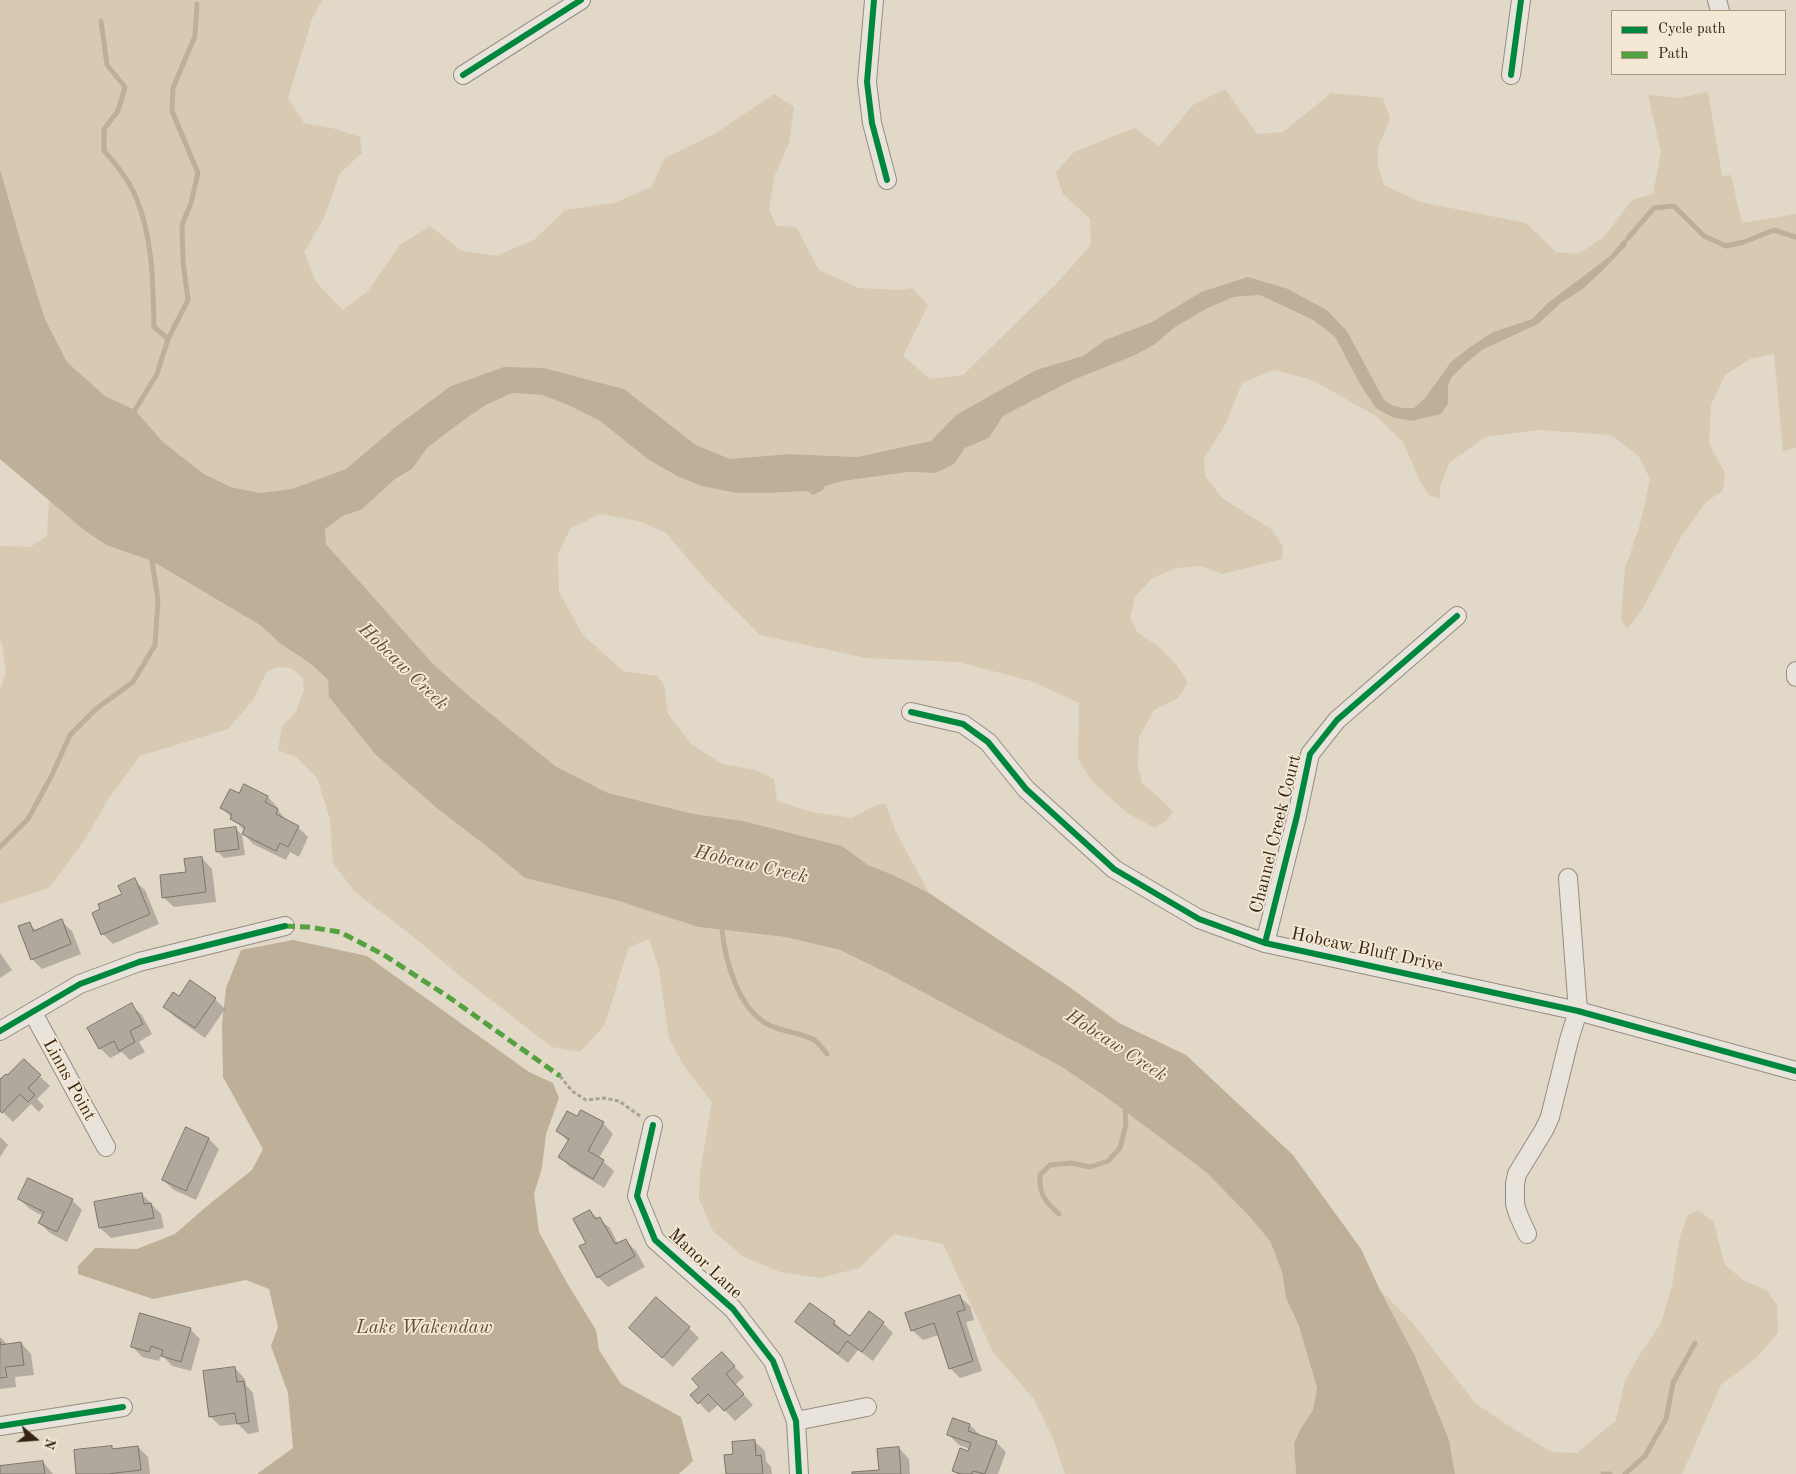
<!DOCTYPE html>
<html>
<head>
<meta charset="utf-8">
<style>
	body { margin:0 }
	#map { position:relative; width:1796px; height:1474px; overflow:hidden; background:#e2d8c8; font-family:"Old Standard TT",serif }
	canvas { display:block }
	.legend { position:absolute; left:1611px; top:10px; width:175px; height:65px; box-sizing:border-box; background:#f3e8d4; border:1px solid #a79986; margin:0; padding:6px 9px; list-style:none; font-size:15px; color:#352311 }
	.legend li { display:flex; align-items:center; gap:10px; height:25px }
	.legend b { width:25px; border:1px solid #a79986 }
	.north { position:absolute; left:10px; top:1414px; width:50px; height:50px; -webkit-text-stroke:4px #f3e8d4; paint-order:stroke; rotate:108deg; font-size:14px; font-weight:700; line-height:20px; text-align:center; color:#352311 }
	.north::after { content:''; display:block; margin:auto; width:18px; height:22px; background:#352311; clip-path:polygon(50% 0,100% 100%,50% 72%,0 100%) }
</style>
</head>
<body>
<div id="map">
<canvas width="1796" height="1474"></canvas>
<ul class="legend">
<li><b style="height:6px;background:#00873e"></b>Cycle path</li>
<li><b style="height:6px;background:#53a23f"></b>Path</li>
</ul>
<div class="north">N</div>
</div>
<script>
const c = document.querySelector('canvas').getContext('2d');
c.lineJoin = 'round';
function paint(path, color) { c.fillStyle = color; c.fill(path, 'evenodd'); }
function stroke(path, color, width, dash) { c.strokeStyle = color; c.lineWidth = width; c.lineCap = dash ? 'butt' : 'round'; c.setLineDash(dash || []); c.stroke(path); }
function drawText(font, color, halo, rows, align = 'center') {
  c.font = font + ' "Old Standard TT",serif'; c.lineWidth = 4; c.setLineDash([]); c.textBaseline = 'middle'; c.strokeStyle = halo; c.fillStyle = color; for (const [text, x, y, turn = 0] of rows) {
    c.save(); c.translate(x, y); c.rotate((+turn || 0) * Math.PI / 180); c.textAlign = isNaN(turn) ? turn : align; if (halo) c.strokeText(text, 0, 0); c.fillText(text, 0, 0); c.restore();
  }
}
paint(new Path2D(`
	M 0,0 L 322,0 L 312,19 L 288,98 L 304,123 L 332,128 L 360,137 L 362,153 L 340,173 L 324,218 L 304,252 L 316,282 L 343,310 L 368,291 L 400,245 L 430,226 L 462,251 L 497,256 L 535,239 L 565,210 L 614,203 L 651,187 L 665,158 L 716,133 L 774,94 L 794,107 L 789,143 L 774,177 L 769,209 L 776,226 L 796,227 L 819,270 L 859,288 L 898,290 L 912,288 L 928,305 L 903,356 L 930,379 L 963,375 L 1057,283 L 1091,245 L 1090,219 L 1063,194 L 1056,172 L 1074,152 L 1135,128 L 1159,146 L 1193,105 L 1225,89 L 1257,134 L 1283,132 L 1331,93 L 1383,98 L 1390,118 L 1378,148 L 1378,167 L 1384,185 L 1420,202 L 1526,223 L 1556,252 L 1578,254 L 1604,237 L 1632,200 L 1653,194 L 1661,152 L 1648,95 L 1679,98 L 1708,92 L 1722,176 L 1731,175 L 1742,223 L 1796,214 L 1796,448 L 1783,451 L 1774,354 L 1750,359 L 1725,375 L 1711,405 L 1709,444 L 1725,473 L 1723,490 L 1705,503 L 1681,537 L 1640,613 L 1627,629 L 1621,619 L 1625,569 L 1641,521 L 1650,479 L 1638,455 L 1611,435 L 1539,430 L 1485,437 L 1449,463 L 1440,487 L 1440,498 L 1430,496 L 1420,481 L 1403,442 L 1376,416 L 1312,380 L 1274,370 L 1242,383 L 1226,423 L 1204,458 L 1205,476 L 1222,498 L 1271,529 L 1283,546 L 1282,559 L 1223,574 L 1201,566 L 1176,568 L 1152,578 L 1135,597 L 1130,618 L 1138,633 L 1158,646 L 1176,664 L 1188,683 L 1178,698 L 1154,710 L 1139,737 L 1138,767 L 1142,784 L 1159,797 L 1173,812 L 1167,820 L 1155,828 L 1127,813 L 1092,781 L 1078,759 L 1079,703 L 1031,681 L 958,662 L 866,658 L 760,635 L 707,581 L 666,533 L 639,521 L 600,514 L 570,529 L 558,554 L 559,592 L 583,635 L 623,671 L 657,676 L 664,685 L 668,714 L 691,744 L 722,764 L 756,770 L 774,779 L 777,801 L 812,812 L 852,818 L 872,807 L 885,803 L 896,832 L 929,893 L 893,875 L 868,865 L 842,846 L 743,821 L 694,814 L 608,793 L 555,766 L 469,696 L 431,663 L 326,544 L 325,529 L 344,514 L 361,510 L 395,479 L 412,469 L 427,448 L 465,419 L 486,405 L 512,393 L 542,395 L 568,405 L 600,421 L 649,460 L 737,493 L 768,493 L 807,491 L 843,481 L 909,472 L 936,473 L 954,464 L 965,448 L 989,438 L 1003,416 L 1073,380 L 1131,357 L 1154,345 L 1174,327 L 1206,309 L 1233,297 L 1260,295 L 1313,320 L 1335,337 L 1360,384 L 1410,421 L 1441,414 L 1448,404 L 1448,386 L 1451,378 L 1464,365 L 1482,350 L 1538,324 L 1561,303 L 1583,289 L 1628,239 L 1622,241 L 1610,256 L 1549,302 L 1532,319 L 1493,332 L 1470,347 L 1451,362 L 1425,398 L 1414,408 L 1402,408 L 1392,405 L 1384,400 L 1347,331 L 1327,310 L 1288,289 L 1201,292 L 1152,322 L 1105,340 L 1083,356 L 1036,370 L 956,415 L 931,441 L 857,457 L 790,454 L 730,459 L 696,445 L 624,389 L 544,368 L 398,425 L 346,469 L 292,489 L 260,493 L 231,487 L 204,474 L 164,443 L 135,410 L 105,396 L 67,362 L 45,319 L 22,246 L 0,169 Z
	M 49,500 L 84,530 L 106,545 L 152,561 L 260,625 L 281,644 L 311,664 L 328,680 L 329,697 L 375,754 L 525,878 L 619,901 L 698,927 L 785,937 L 840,950 L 889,974 L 1062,1067 L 1106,1097 L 1206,1172 L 1249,1216 L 1270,1241 L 1282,1272 L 1286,1298 L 1299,1326 L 1317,1388 L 1313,1410 L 1301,1428 L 1294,1443 L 1296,1474 L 1065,1474 L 1054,1441 L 1034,1399 L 993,1352 L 943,1244 L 894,1234 L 859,1268 L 820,1278 L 780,1272 L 744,1257 L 713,1231 L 699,1199 L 700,1173 L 712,1102 L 684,1066 L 669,1038 L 659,969 L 649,939 L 629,947 L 604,1026 L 580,1052 L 552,1047 L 465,980 L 410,934 L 355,892 L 333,863 L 330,819 L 317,778 L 296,757 L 278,750 L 282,726 L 296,712 L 304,690 L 303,678 L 291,668 L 276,667 L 266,673 L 253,700 L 228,729 L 140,756 L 109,798 L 85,839 L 49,888 L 0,904 L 0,689 L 6,672 L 2,644 L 0,641 L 0,546 L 30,547 L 47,536 Z
	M 1698,1210 L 1713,1221 L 1725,1265 L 1743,1280 L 1766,1290 L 1777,1305 L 1778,1333 L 1755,1359 L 1721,1385 L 1682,1474 L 1455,1474 L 1449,1440 L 1415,1356 L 1380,1290 L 1412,1322 L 1475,1403 L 1515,1430 L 1552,1452 L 1577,1453 L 1616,1420 L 1625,1381 L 1639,1356 L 1661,1323 L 1672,1286 L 1680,1236 L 1688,1215 Z`), '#d7c9b2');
paint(new Path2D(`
	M 0,169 L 22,246 L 45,319 L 67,362 L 105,396 L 135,410 L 164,443 L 204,474 L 231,487 L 260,493 L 292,489 L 346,469 L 398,425 L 451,386 L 504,367 L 544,368 L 624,389 L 696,445 L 730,459 L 789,454 L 857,457 L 931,441 L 956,415 L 1036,370 L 1083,356 L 1105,340 L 1152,322 L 1201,292 L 1248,277 L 1288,289 L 1327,310 L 1347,331 L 1384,400 L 1392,405 L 1402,408 L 1414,408 L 1425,398 L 1451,362 L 1470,347 L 1493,332 L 1532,319 L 1549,302 L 1610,256 L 1622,241 L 1628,238 L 1626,246 L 1603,270 L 1583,289 L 1561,303 L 1538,324 L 1482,350 L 1464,365 L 1451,378 L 1448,386 L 1448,404 L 1441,414 L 1411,421 L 1392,417 L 1376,408 L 1360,384 L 1335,337 L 1313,320 L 1260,295 L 1233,297 L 1206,309 L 1175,327 L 1154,345 L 1131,357 L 1073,380 L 1003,416 L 989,438 L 965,448 L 954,464 L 936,473 L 909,472 L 843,481 L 825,486 L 823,490 L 813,495 L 807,491 L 768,493 L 737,493 L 702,486 L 679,477 L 649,460 L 600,421 L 568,405 L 542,395 L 512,393 L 486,405 L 465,419 L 427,448 L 412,469 L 395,479 L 361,510 L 344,515 L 325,529 L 326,544 L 432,663 L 469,696 L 555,766 L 608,793 L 694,814 L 743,821 L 842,846 L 868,865 L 893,875 L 929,893 L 1068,986 L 1119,1023 L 1186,1055 L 1293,1155 L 1361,1249 L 1380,1290 L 1415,1356 L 1449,1440 L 1455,1474 L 1296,1474 L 1294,1443 L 1301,1428 L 1313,1410 L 1317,1388 L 1299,1326 L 1286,1298 L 1282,1272 L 1270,1241 L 1249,1216 L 1206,1172 L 1106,1097 L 1062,1067 L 889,974 L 840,950 L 785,937 L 698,927 L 619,901 L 525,878 L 485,845 L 438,809 L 375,754 L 329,697 L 328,680 L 311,664 L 281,644 L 260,625 L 152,561 L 106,545 L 84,530 L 0,459 Z
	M 293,940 L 367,956 L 529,1072 L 553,1083 L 559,1098 L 546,1134 L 542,1168 L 534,1194 L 539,1232 L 567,1283 L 596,1330 L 599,1350 L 621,1384 L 681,1417 L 693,1461 L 679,1474 L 257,1474 L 293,1448 L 288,1393 L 271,1346 L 278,1327 L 269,1289 L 246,1280 L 153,1299 L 78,1274 L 78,1266 L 95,1248 L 137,1249 L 175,1234 L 207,1206 L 252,1170 L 263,1149 L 223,1077 L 222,1024 L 226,988 L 241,950 Z`), '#beaf98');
paint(new Path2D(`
	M 244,786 L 268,797 L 278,808 L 277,809 L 287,821 L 298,827 L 308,837 L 299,857 L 290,852 L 286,860 L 253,844 L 243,833 L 245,831 L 222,808 L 239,795 Z
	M 236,829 L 242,835 L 245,855 L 224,858 L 217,851 Z
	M 202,858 L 212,869 L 216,902 L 174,907 L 163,897 Z
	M 134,880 L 145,890 L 159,924 L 113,944 L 103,934 L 123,894 Z
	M 61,921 L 72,931 L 81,954 L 42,969 L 32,959 L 29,923 L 37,931 Z
	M 0,953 L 12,970 L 0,978 Z
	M 180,998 L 215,999 L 225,1009 L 205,1038 L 175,1017 L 164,1006 Z
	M 131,1005 L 142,1015 L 152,1034 L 139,1042 L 145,1052 L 130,1060 L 122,1052 L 110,1058 L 100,1048 Z
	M 24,1061 L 50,1086 L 37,1099 L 44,1106 L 39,1112 L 31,1104 L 13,1122 L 0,1109 L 0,1081 L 7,1077 Z
	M 578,1118 L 603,1123 L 613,1134 L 599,1158 L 614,1171 L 604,1188 L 570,1167 L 560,1157 L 569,1142 L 557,1131 Z
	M 186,1129 L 209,1139 L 219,1149 L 196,1200 L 174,1190 L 163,1180 Z
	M 0,1137 L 8,1145 L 0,1157 Z
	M 142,1194 L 161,1214 L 164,1228 L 111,1238 L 100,1228 Z
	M 19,1199 L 72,1200 L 82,1210 L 67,1242 L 50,1233 L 40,1223 L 43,1216 L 30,1209 Z
	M 589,1211 L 610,1228 L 618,1244 L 625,1240 L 636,1251 L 645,1267 L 608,1287 L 598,1277 L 587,1243 Z
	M 959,1296 L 970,1306 L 974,1320 L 966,1322 L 982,1371 L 960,1378 L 950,1368 L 939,1335 L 923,1340 L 912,1330 Z
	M 797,1322 L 834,1322 L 851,1338 L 883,1323 L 893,1333 L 873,1361 L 858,1350 L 848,1363 L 807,1332 Z
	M 689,1328 L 699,1338 L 673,1367 L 641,1338 Z
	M 190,1329 L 200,1339 L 191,1371 L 172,1366 L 163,1356 L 161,1356 L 159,1361 L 142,1357 L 132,1346 Z
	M 0,1337 L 8,1345 L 21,1343 L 31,1354 L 34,1375 L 15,1377 L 16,1387 L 0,1389 Z
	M 732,1364 L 744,1377 L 735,1385 L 753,1405 L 735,1421 L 719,1404 L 709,1413 L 699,1403 Z
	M 235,1368 L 245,1379 L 246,1385 L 253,1393 L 259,1432 L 248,1434 L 238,1424 L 220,1426 L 210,1416 Z
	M 970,1425 L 980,1435 L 996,1442 L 1006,1452 L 998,1474 L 957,1474 L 954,1470 L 970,1449 L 959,1445 L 949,1435 Z
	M 754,1441 L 765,1451 L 766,1461 L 771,1467 L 772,1474 L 728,1474 L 734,1455 Z
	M 111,1447 L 114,1450 L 138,1447 L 148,1457 L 150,1474 L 77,1474 Z
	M 899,1448 L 909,1459 L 910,1474 L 853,1474 L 880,1471 Z
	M 43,1462 L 53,1474 L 1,1474 Z`), '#0003');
stroke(new Path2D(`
	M 101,21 L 107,65 L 125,87 L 118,111 L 104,129 L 104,151 C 116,164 128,179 135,195 C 153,236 153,283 154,327 L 168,339
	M 1628,238 L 1654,208 L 1674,206 L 1704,236 L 1726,246 L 1744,242 L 1774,230 L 1796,237
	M 135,410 L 157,374 L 168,339 L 188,300 L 183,261 L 182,225 L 191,203 L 198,173 L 172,111 L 173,88 L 195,36 L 197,4
	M 0,847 L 28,819 L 52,775 L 70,735 L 96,709 L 133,682 L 155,645 L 158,600 L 152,561
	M 722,930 C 725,960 738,1008 767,1024 C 781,1032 800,1032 814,1040 C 819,1043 823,1049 827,1054
	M 1059,1214 C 1045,1201 1039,1195 1040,1175 L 1050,1165 L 1071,1163 L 1090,1167 L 1108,1161 L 1120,1148 L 1126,1124 L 1125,1111
	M 1603,1474 L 1610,1474
	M 1625,1474 L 1645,1456 L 1666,1419 L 1673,1383 L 1695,1343`), '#beaf98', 5);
const building = new Path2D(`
	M 244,784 L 268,796 L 265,802 L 278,809 L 276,814 L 299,826 L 288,847 L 280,843 L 276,851 L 242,834 L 245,827 L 230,819 L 232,814 L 220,808 L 230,789 L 239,793 Z
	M 236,827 L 239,849 L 216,852 L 214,830 Z
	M 202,857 L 206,892 L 162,898 L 160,875 L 186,872 L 184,859 Z
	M 135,878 L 150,914 L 101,935 L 92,913 L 100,909 L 98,904 L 122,894 L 118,886 Z
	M 62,919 L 71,944 L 31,960 L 18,926 L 30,922 L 33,931 Z
	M 190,980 L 216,998 L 195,1028 L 163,1007 L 173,992 L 179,996 Z
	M 132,1003 L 143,1024 L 130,1031 L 135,1042 L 119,1051 L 114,1041 L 99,1049 L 87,1028 Z
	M 24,1059 L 41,1075 L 28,1088 L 35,1095 L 28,1102 L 20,1094 L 2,1113 L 0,1111 L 0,1079 L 6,1074 L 7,1075 Z
	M 581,1110 L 604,1122 L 588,1151 L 604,1160 L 593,1179 L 558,1157 L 569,1139 L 556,1131 L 567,1111 L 577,1116 Z
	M 186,1127 L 209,1138 L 186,1191 L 162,1180 Z
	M 28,1178 L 73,1199 L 57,1232 L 38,1223 L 44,1212 L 18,1199 Z
	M 142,1193 L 144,1204 L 151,1203 L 154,1218 L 99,1228 L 94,1202 Z
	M 590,1210 L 595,1219 L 600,1217 L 615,1244 L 626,1239 L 635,1256 L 597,1278 L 579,1246 L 586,1243 L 573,1219 Z
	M 960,1295 L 965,1310 L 957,1312 L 973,1361 L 949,1369 L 934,1323 L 911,1331 L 905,1313 Z
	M 656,1297 L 690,1327 L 662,1358 L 629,1328 Z
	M 810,1303 L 835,1321 L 833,1324 L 850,1336 L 869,1311 L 884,1322 L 862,1352 L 847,1341 L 838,1354 L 795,1322 Z
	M 140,1313 L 191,1328 L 181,1362 L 161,1356 L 163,1350 L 151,1346 L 149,1352 L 131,1347 Z
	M 0,1342 L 0,1345 L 21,1342 L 24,1365 L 5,1367 L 7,1377 L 0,1378 Z
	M 722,1352 L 735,1366 L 726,1374 L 744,1394 L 724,1411 L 708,1394 L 698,1404 L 690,1395 L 699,1387 L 692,1379 Z
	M 235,1367 L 237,1382 L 244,1381 L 249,1422 L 237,1424 L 235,1413 L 209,1417 L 203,1371 Z
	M 953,1418 L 970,1424 L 968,1431 L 997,1441 L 985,1474 L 973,1471 L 972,1474 L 961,1474 L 952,1471 L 960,1448 L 968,1451 L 971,1443 L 947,1435 Z
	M 755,1440 L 756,1456 L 761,1455 L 763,1474 L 726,1474 L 724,1455 L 733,1454 L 732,1442 Z
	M 112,1446 L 112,1449 L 138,1446 L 141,1470 L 107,1474 L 76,1474 L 74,1450 Z
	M 899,1447 L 901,1474 L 852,1474 L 852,1472 L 879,1470 L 877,1449 Z
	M 43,1461 L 45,1474 L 0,1474 L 0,1466 Z`);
paint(building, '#b0a89c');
stroke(building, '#7c746a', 1);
const minor = new Path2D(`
	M 874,0 L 867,82 L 872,123 L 887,180
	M 1717,0 L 1720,11
	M 463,75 L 581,0
	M 1511,75 L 1521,0
	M 1796,671 L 1796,677
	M 911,712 L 963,724 L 988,742 L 1026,789 L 1114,869 L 1199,919 L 1265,943 L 1578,1011 L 1796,1071
	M 1265,943 L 1297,816 L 1310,754 L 1337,720 L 1457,616
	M 33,1013 L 106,1147
	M 0,1031 L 80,984 L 139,962 L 285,926
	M 653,1125 L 637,1196 L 655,1240 L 733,1309 L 773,1361 L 796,1421 L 799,1474
	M 1527,1234 L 1518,1214 L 1515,1204 L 1515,1184 L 1517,1174 L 1544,1130 L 1550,1117 L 1569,1040 L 1578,1011 L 1568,878
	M 796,1421 L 867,1407
	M 0,1426 L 123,1407`);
stroke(minor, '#958d82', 20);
stroke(new Path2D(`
	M 560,1076 L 572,1091 L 586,1100 L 604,1098 L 619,1101 L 640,1116`), '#a6a199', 3, [4, 2.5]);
stroke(minor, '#e8e3db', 18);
stroke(new Path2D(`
	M 285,926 L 308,927 L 340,932 L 384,955 L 450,998 L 560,1076`), '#53a23f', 5, [10, 5]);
stroke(new Path2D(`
	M 874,0 L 867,82 L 872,123 L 887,180
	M 463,75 L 581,0
	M 1511,75 L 1521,0
	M 911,712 L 963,724 L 988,742 L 1026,789 L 1114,869 L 1199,919 L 1265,943 L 1578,1011 L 1796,1071
	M 1265,943 L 1297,816 L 1310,754 L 1337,720 L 1457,616
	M 0,1031 L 80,984 L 139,962 L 285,926
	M 653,1125 L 637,1196 L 655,1240 L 733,1309 L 773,1361 L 796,1421 L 799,1474
	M 0,1426 L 123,1407`), '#00873e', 6);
drawText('18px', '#352311', '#f3e8d4', [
	["Channel Creek Court",1276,834,-76],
	["Hobcaw Bluff Drive",1367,950,12],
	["Linns Point",69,1080,61],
	["Manor Lane",705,1264,43]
]);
drawText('italic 19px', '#5f4e39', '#f3e8d4', [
	["Hobcaw Creek",403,667,44],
	["Hobcaw Creek",751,865,13],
	["Hobcaw Creek",1116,1046,33],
	["Lake Wakendaw",424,1328]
]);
</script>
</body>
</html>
